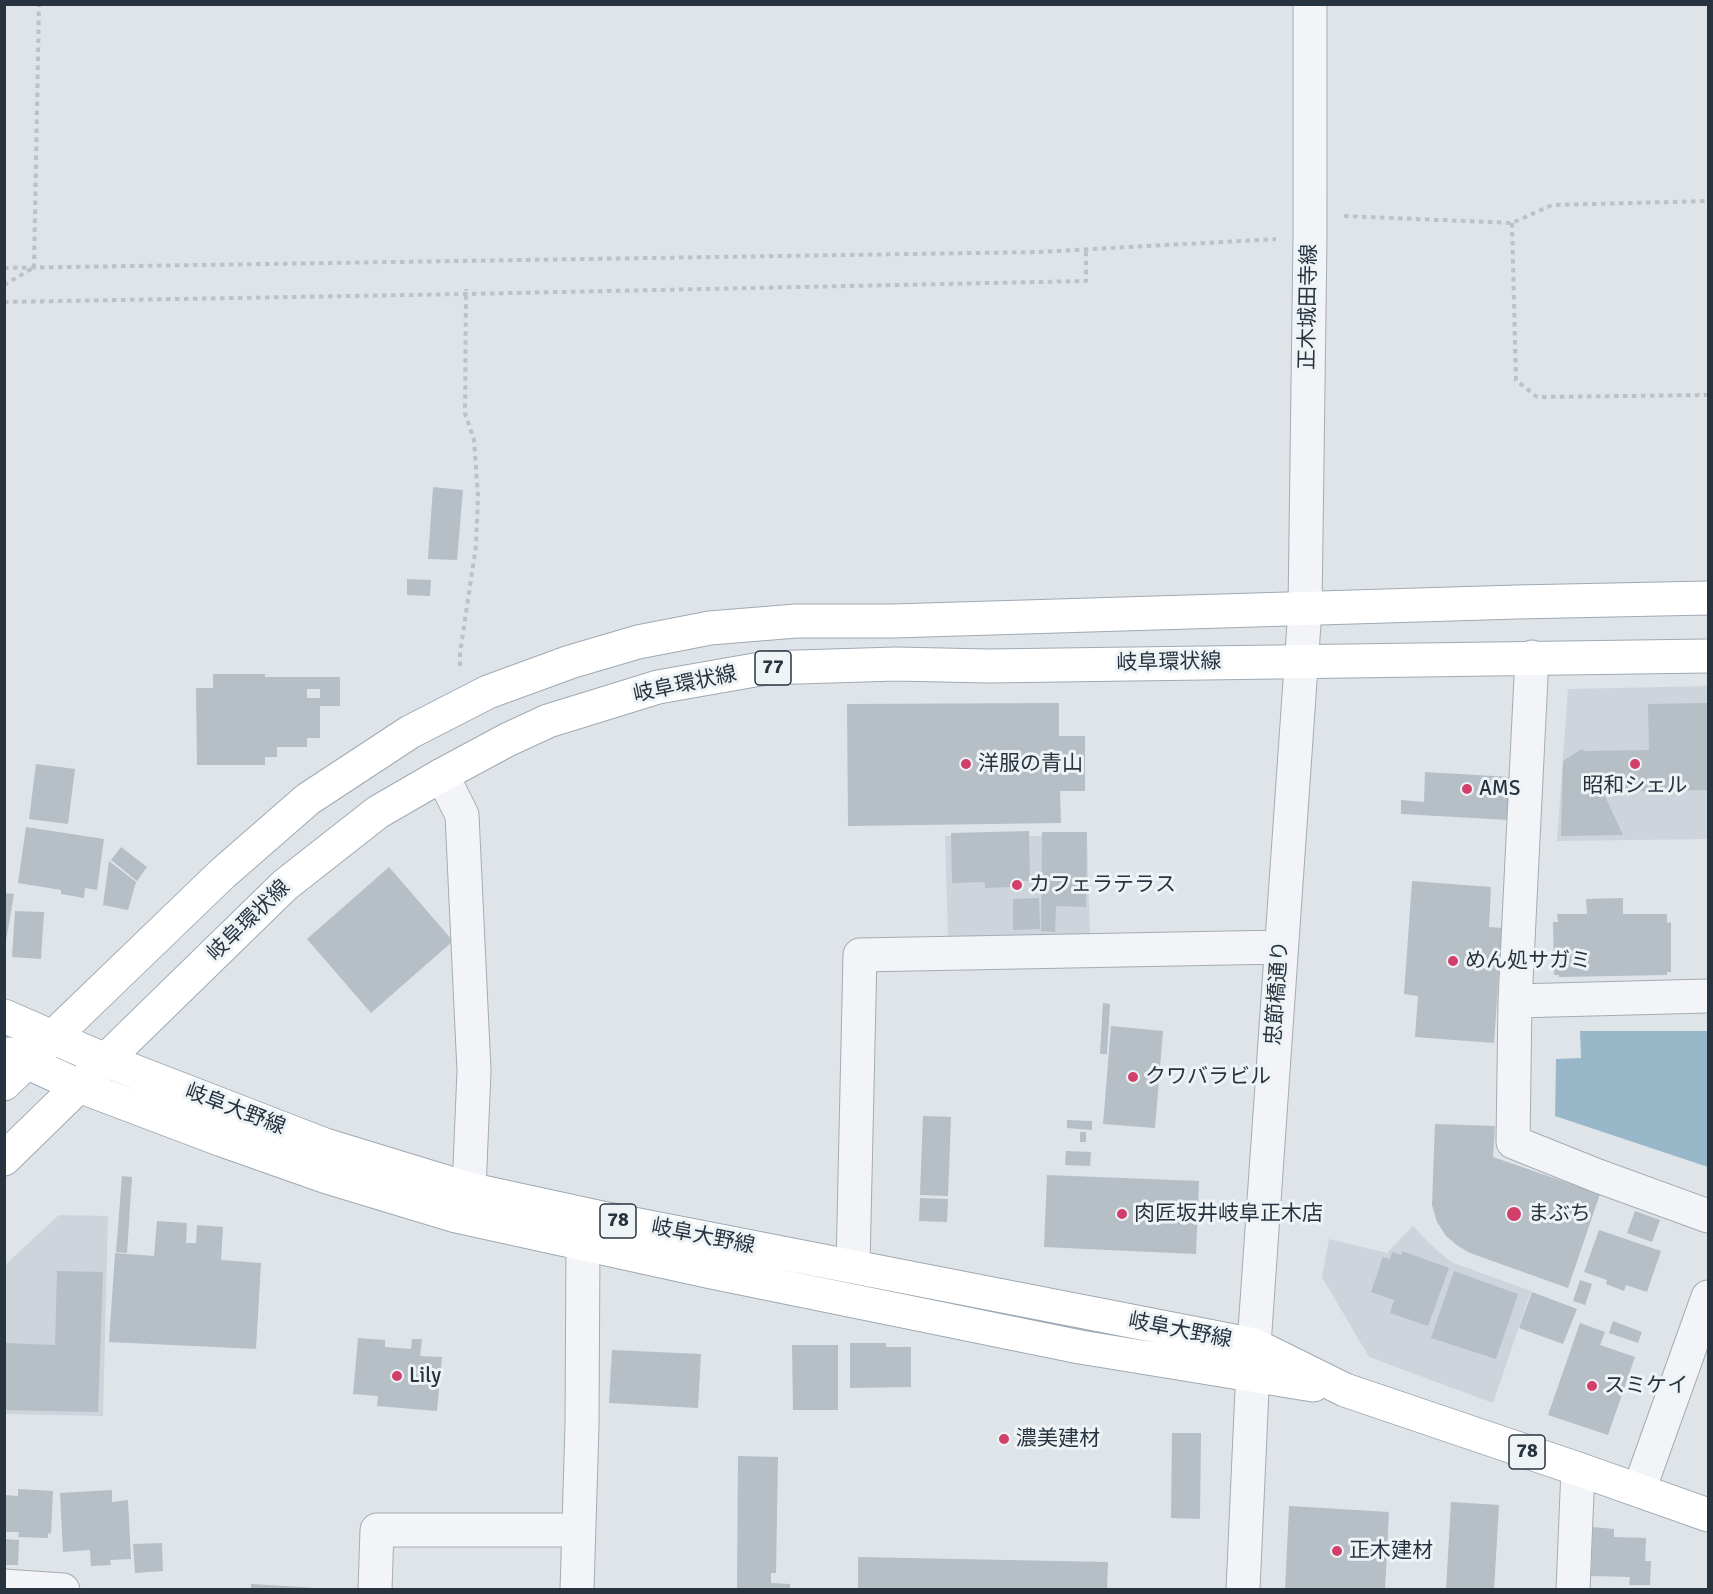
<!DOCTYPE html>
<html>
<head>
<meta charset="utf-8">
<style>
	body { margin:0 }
	#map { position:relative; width:1713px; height:1594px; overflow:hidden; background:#dfe4e9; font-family:Signika,sans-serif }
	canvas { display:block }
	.frame { position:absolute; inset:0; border:6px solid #273440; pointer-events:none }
</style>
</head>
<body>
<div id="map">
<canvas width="1713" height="1594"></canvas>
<div class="frame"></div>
</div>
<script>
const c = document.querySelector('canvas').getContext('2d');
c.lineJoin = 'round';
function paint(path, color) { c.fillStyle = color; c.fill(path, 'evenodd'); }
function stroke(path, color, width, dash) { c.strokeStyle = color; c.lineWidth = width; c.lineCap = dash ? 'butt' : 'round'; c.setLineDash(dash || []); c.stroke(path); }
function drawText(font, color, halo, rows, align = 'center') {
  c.font = font + ' Signika,"Noto Sans JP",sans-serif'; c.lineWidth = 6; c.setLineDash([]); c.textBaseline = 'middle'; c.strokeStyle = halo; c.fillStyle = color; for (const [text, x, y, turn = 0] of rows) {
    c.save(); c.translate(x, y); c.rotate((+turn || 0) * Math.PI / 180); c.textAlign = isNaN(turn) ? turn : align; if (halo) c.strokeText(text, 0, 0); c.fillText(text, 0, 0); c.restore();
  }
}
paint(new Path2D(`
	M 1708,686 L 1708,839 L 1557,841 L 1568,689 Z
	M 945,836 L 1087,836 L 1090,934 L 948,937 Z
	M 59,1215 L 108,1216 L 103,1416 L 5,1414 L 5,1265 Z
	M 1413,1226 L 1429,1243 L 1451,1262 L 1531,1291 L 1493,1403 L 1369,1357 L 1322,1277 L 1329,1239 L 1387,1253 Z`), '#cdd4db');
paint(new Path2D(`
	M 1580,1031 L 1708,1031 L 1708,1167 L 1555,1116 L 1556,1059 L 1581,1058 Z`), '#98b8ca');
paint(new Path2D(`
	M 433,487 L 463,490 L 457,560 L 428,559 Z
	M 407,579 L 431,580 L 430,596 L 407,595 Z
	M 213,674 L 265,674 L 265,677 L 340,677 L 340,706 L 320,706 L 320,738 L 307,738 L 307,747 L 277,747 L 277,757 L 265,757 L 265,765 L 197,765 L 196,688 L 213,688 ZM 307,689 L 320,689 L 320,698 L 307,698 Z
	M 1059,703 L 1059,736 L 1085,736 L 1085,791 L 1060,791 L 1061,823 L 848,826 L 847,704 Z
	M 1708,703 L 1708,790 L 1603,792 L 1623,835 L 1561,836 L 1563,761 L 1582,749 L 1583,751 L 1649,750 L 1648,704 Z
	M 36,764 L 75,769 L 68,824 L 29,819 Z
	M 1425,772 L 1511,777 L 1509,820 L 1401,814 L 1401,800 L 1424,802 Z
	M 26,827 L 104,839 L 97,890 L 85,888 L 84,898 L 61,894 L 61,890 L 18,883 Z
	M 1029,831 L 1030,881 L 1012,881 L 1013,887 L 985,888 L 985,882 L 952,883 L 951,833 Z
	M 1042,832 L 1087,832 L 1086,907 L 1056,906 L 1055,932 L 1041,931 Z
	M 121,847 L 147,867 L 137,881 L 111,860 Z
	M 109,861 L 136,882 L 128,910 L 103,905 Z
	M 389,867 L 453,941 L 371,1013 L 307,939 Z
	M 1412,881 L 1491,887 L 1489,927 L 1502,928 L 1494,1043 L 1415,1037 L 1418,996 L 1404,994 Z
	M 4,893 L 14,894 L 6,941 L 4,941 Z
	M 1039,898 L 1040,929 L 1013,930 L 1013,899 Z
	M 1623,898 L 1623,914 L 1667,914 L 1667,923 L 1671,922 L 1671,972 L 1667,972 L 1667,975 L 1559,977 L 1559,975 L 1554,975 L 1553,922 L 1558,922 L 1557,914 L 1587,914 L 1586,899 Z
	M 15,911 L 44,912 L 41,959 L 12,957 Z
	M 1103,1003 L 1110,1004 L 1107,1054 L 1100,1054 Z
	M 1111,1026 L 1163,1031 L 1155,1128 L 1103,1124 Z
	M 923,1116 L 951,1117 L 948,1196 L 920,1195 Z
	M 1067,1120 L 1092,1121 L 1092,1130 L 1067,1128 Z
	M 1435,1124 L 1495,1126 L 1493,1157 L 1600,1194 L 1568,1288 L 1470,1253 L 1458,1246 L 1446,1236 L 1437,1222 L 1432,1205 Z
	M 1080,1132 L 1086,1132 L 1086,1142 L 1080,1142 Z
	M 1066,1151 L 1091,1152 L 1090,1166 L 1065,1165 Z
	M 1047,1175 L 1199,1181 L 1196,1254 L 1044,1247 Z
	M 122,1176 L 132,1177 L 127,1253 L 116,1252 Z
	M 920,1198 L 948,1199 L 947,1222 L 919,1221 Z
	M 1635,1211 L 1660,1220 L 1652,1242 L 1627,1233 Z
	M 157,1221 L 187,1223 L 186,1243 L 196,1243 L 197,1225 L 223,1227 L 221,1260 L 261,1263 L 256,1349 L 109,1342 L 115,1253 L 154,1256 Z
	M 1599,1230 L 1661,1251 L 1647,1292 L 1626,1285 L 1624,1291 L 1606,1284 L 1607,1280 L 1584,1272 Z
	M 1402,1251 L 1449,1268 L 1428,1326 L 1390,1313 L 1394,1300 L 1371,1292 L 1383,1257 L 1390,1259 L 1392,1252 L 1401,1255 Z
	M 57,1271 L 103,1272 L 98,1412 L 4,1410 L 4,1343 L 55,1345 Z
	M 1454,1271 L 1518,1294 L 1496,1359 L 1431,1338 Z
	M 1580,1280 L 1592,1284 L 1585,1305 L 1573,1301 Z
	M 1532,1292 L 1577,1309 L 1563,1344 L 1519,1328 Z
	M 1613,1321 L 1642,1332 L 1638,1343 L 1609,1333 Z
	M 1580,1323 L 1605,1332 L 1600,1345 L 1635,1357 L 1608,1435 L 1548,1415 Z
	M 358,1338 L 385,1340 L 385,1347 L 411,1349 L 412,1339 L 422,1339 L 420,1356 L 442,1357 L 437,1411 L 377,1406 L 378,1396 L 353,1394 Z
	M 850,1343 L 886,1343 L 886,1347 L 911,1347 L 911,1387 L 850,1388 Z
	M 792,1345 L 838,1345 L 838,1410 L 793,1410 Z
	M 612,1350 L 701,1354 L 698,1408 L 609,1403 Z
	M 1172,1433 L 1201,1433 L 1200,1519 L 1171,1518 Z
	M 738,1456 L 778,1457 L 776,1573 L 771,1573 L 771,1583 L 790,1584 L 790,1590 L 737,1590 Z
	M 18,1489 L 53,1491 L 51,1534 L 48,1533 L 48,1538 L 18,1537 L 19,1532 L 4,1532 L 4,1495 L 18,1496 Z
	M 112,1490 L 112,1502 L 128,1500 L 131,1559 L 110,1560 L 111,1565 L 91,1566 L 90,1550 L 63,1552 L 60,1493 Z
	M 1451,1502 L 1499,1505 L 1494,1590 L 1446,1590 Z
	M 1289,1506 L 1389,1512 L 1385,1590 L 1285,1590 Z
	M 1593,1527 L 1614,1529 L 1614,1537 L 1646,1538 L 1645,1561 L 1651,1561 L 1650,1585 L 1629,1585 L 1630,1577 L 1591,1576 Z
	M 4,1539 L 19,1540 L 18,1565 L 4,1565 Z
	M 162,1543 L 163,1571 L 135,1573 L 133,1544 Z
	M 858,1557 L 1108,1562 L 1107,1590 L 858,1590 Z
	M 251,1584 L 316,1588 L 316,1590 L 251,1590 Z`), '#b6bec6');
const minor = new Path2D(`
	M 1532,657 L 1515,1001 L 1513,1142 L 1598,1176 L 1708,1216
	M 442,775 L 462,815 L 474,1071 L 469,1189
	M 1515,1001 L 1708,996
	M 853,1266 L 860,955 L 1281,947
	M 1639,1490 L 1708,1297
	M 4,1586 L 63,1590
	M 375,1590 L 377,1530 L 578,1530
	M 577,1590 L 582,1425 L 583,1243
	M 1243,1590 L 1254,1345 L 1305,609 L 1310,237 L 1310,4
	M 1573,1590 L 1578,1469`);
const major = new Path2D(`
	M 4,1016 L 105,1060 L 325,1145 L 469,1189 L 598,1217 L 1254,1345 L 1345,1390 L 1578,1469 L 1708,1515
	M 9,1054 L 79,1086 L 222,1140 L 327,1177 L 456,1216 L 711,1272 L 1080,1347 L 1313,1385
	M 4,1084 L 222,874 L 308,799 L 410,732 L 488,692 L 570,662 L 638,642 L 710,628 L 796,621 L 893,621 L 1517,602 L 1708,598
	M 4,1159 L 285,885 L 378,812 L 442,775 L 507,740 L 548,721 L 658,687 L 766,668 L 896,664 L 988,666 L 1708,656`);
stroke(minor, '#a4acb3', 35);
stroke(major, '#9eaab5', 35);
stroke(new Path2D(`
	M 1344,216 L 1512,223 L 1552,205 L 1708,201
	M 1512,223 L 1516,380 L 1537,397 L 1708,395
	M 4,268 L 1039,252 L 1276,239
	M 34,268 L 39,4
	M 4,285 L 33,268
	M 4,302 L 466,294 L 1086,281 L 1086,250
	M 460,666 L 460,653 L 476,546 L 478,496 L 474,440 L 465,413 L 466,289`), '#bdc2c7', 4, [4.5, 4.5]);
stroke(minor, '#f2f4f7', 33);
stroke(major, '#fff', 33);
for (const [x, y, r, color] of [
	[966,764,6,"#d23f6a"],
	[1635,764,6,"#d23f6a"],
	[1467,789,6,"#d23f6a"],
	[1017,885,6,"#d23f6a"],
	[1453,961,6,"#d23f6a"],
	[1133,1077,6,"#d23f6a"],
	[1122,1214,6,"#d23f6a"],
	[1514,1214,8,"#d23f6a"],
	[397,1376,6,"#d23f6a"],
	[1592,1386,6,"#d23f6a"],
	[1004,1439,6,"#d23f6a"],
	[1337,1551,6,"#d23f6a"]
]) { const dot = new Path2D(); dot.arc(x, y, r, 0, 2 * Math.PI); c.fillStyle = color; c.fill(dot); stroke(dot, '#eef3f6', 2); }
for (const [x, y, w] of [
	[773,668,36],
	[618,1221,36],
	[1527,1452,36]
]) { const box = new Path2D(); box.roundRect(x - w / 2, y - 17, w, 34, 4.5); c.fillStyle = '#eef3f6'; c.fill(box); stroke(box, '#273440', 1.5); }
drawText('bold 20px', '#273440', null, [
	["77",773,668],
	["78",618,1221],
	["78",1527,1452]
]);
drawText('21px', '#273440', '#eef3f6', [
	["正木城田寺線",1309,307,-89],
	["岐阜環状線",1169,663,-1],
	["岐阜環状線",685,685,-12],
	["岐阜環状線",249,921,-44],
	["忠節橋通り",1278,993,-86],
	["岐阜大野線",235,1110,21],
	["岐阜大野線",703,1237,11],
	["岐阜大野線",1180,1331,11]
]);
drawText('21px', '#273440', '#eef3f6', [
	["洋服の青山",978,764],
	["昭和シェル",1635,786,"center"],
	["AMS",1479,789],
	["カフェラテラス",1029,885],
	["めん処サガミ",1465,961],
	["クワバラビル",1145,1077],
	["肉匠坂井岐阜正木店",1134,1214],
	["まぶち",1528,1214],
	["Lily",409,1376],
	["スミケイ",1604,1386],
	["濃美建材",1016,1439],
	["正木建材",1349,1551]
], 'left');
</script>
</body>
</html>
